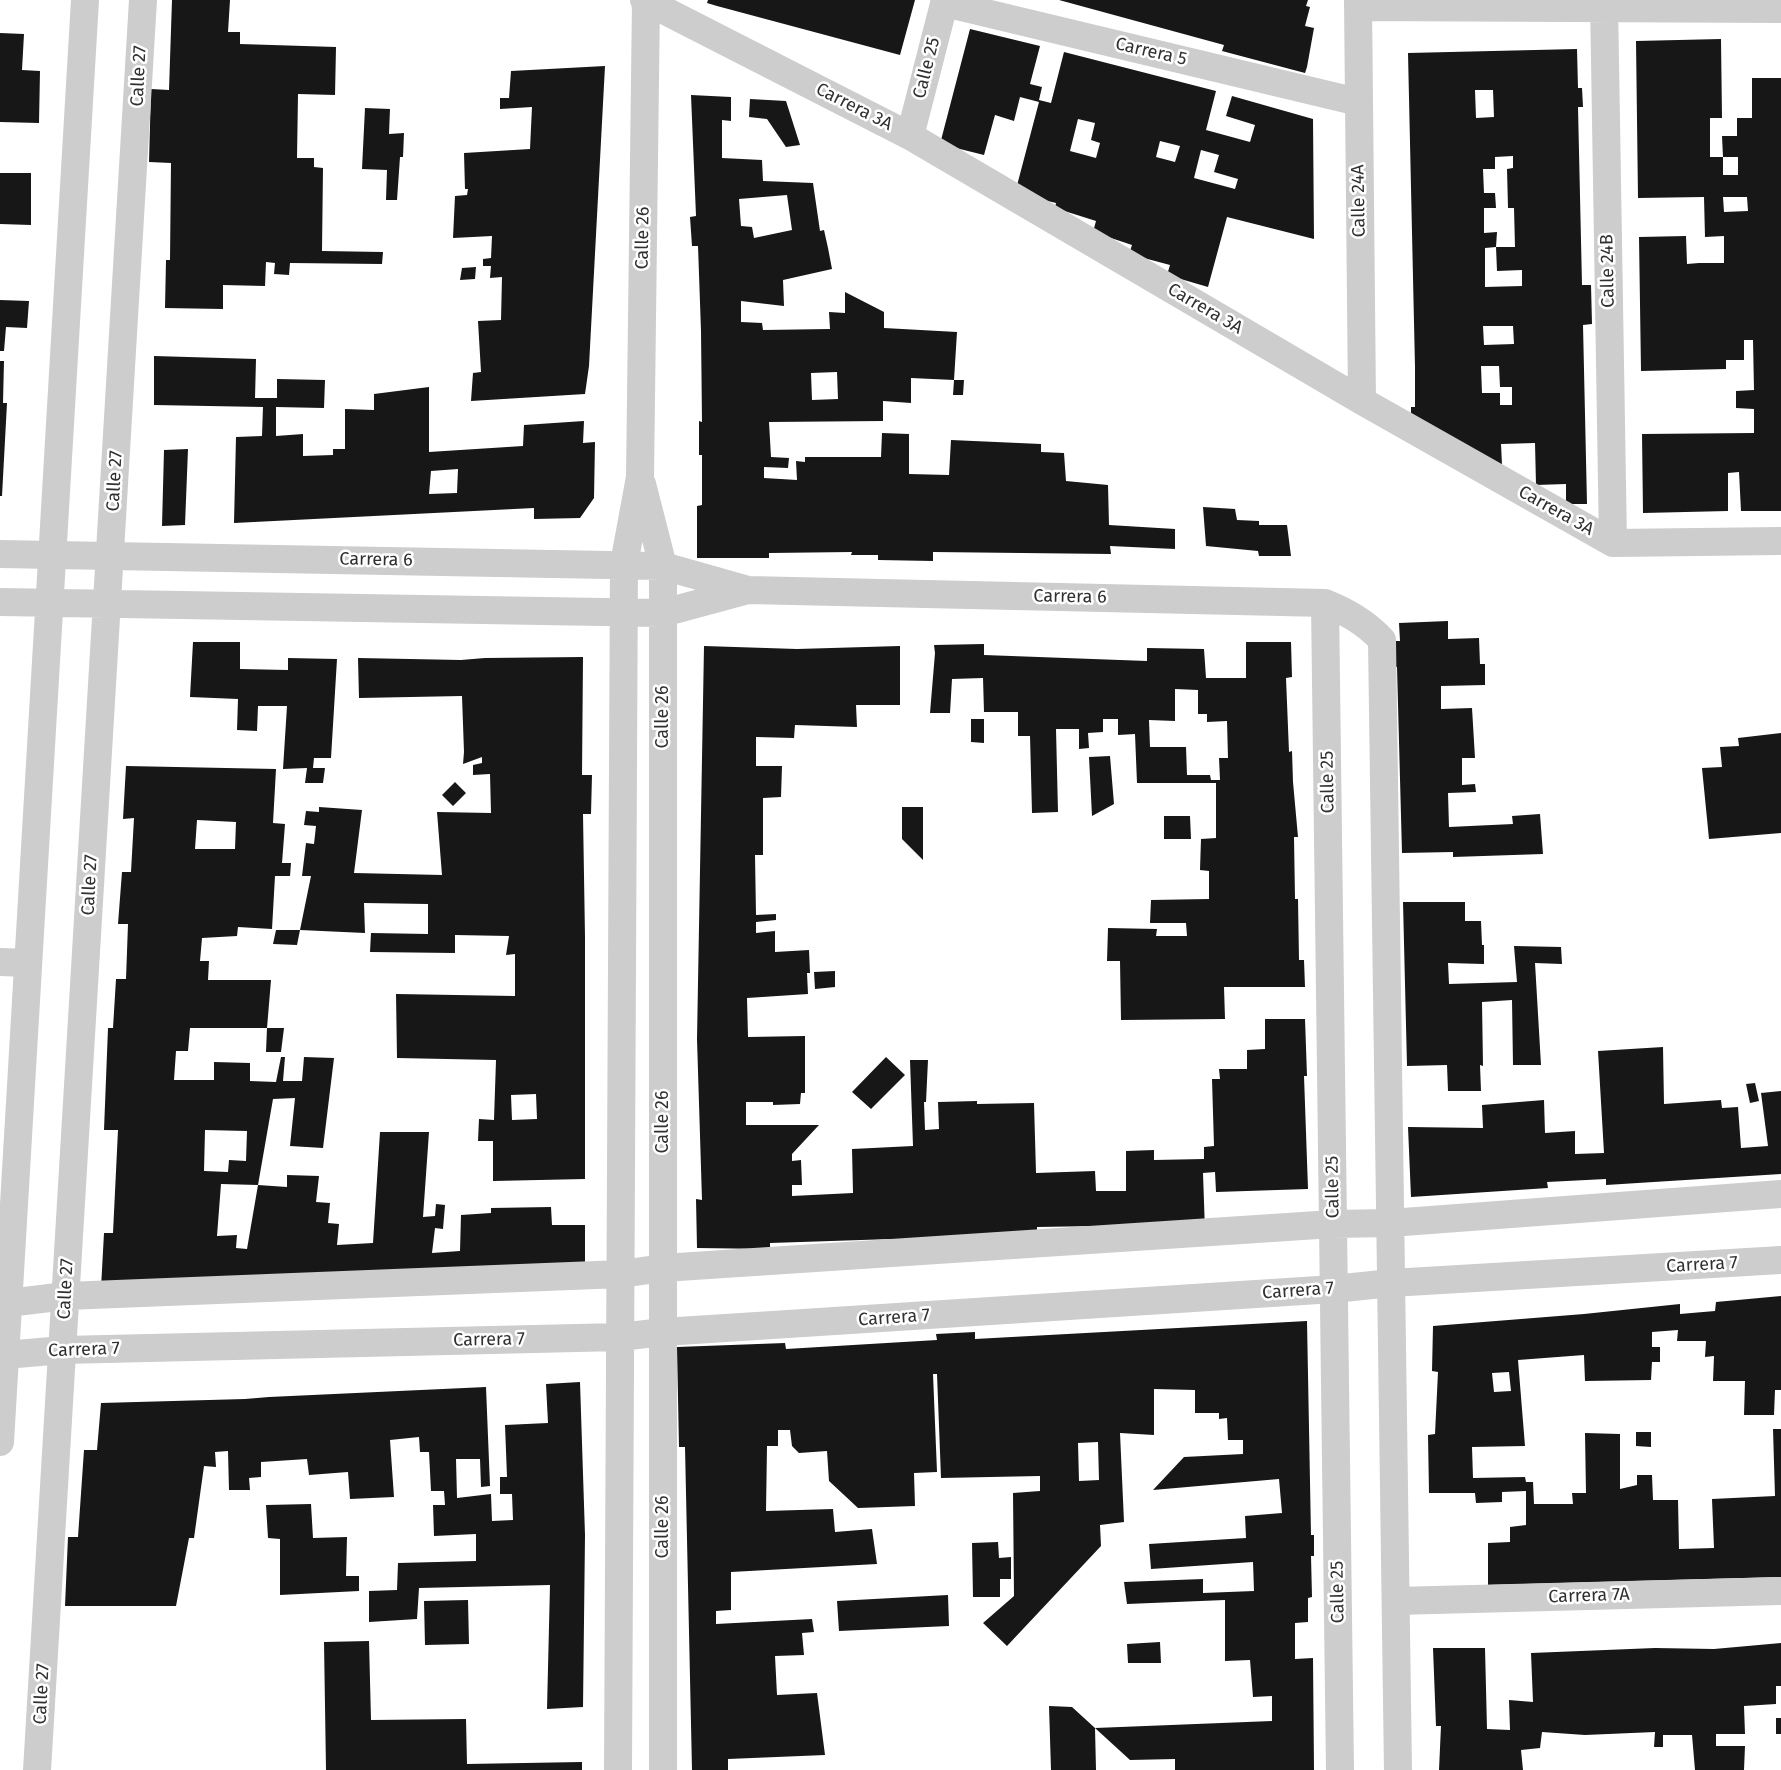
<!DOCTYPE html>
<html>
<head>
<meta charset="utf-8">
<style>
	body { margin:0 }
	canvas { display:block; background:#fff }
</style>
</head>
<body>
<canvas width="1781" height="1770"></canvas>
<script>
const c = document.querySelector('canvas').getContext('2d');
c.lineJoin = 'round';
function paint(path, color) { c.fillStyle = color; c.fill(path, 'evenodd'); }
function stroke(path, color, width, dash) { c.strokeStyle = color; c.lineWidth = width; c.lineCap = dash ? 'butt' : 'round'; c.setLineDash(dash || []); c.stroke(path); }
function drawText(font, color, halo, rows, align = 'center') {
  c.font = font + ' "Fira Sans",sans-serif'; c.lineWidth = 5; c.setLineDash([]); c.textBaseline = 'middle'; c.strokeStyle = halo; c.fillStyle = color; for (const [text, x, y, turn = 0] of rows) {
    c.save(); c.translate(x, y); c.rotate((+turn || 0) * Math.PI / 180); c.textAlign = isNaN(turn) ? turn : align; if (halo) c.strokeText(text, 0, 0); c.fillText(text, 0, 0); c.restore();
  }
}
paint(new Path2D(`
	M 172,0 L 230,0 L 228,32 L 240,32 L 240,44 L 336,47 L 335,95 L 298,94 L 297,158 L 314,158 L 314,167 L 323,168 L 322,251 L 383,252 L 382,264 L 290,263 L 289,275 L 274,274 L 275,263 L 266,262 L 265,286 L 223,285 L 223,309 L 165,308 L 166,260 L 170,260 L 171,163 L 149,162 L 151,89 L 169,90 Z
	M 708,0 L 915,0 L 900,55 L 717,6 L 707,3 Z
	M 1059,0 L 1308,0 L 1306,6 L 1310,7 L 1305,26 L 1314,28 L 1307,67 L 1305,73 L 1222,51 L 1224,45 Z
	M 970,29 L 1040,46 L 1030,84 L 1042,87 L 1039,100 L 1051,103 L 1064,52 L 1216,91 L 1206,130 L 1250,142 L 1255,125 L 1226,116 L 1232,96 L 1313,119 L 1314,239 L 1227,217 L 1208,287 L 1167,275 L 1170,265 L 1129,254 L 1132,245 L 1093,232 L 1096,221 L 1055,208 L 1056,203 L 1015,193 L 1039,102 L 1020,97 L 1014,121 L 995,115 L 984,155 L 940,144 ZM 1078,119 L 1095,123 L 1091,140 L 1100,143 L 1096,158 L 1070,151 ZM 1160,141 L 1180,146 L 1175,162 L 1156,157 ZM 1201,150 L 1219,155 L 1214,172 L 1238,179 L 1235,189 L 1194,178 Z
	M 0,33 L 24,34 L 22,70 L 40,71 L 39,123 L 0,122 Z
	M 1721,39 L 1722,118 L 1710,118 L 1710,157 L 1723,157 L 1723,175 L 1738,175 L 1738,157 L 1723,157 L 1722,136 L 1737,136 L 1737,118 L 1752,118 L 1752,78 L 1781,78 L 1781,511 L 1741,511 L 1739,472 L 1728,473 L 1728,511 L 1643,513 L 1642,434 L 1754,433 L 1754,409 L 1736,408 L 1736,391 L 1754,390 L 1753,340 L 1744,340 L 1744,360 L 1726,360 L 1726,369 L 1641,371 L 1639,237 L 1686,236 L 1687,264 L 1699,263 L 1724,263 L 1724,236 L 1705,237 L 1704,197 L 1638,198 L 1636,41 ZM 1723,197 L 1747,197 L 1748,211 L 1724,212 Z
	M 1577,49 L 1578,88 L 1582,88 L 1583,107 L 1578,107 L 1582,285 L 1591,285 L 1592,324 L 1583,325 L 1587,504 L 1566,504 L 1566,484 L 1536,485 L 1535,443 L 1501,444 L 1502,465 L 1411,425 L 1411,407 L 1415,407 L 1415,367 L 1408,53 ZM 1475,90 L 1493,90 L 1494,117 L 1476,118 ZM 1513,156 L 1513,168 L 1507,169 L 1508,208 L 1514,208 L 1515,247 L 1496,247 L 1497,271 L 1522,270 L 1522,286 L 1485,287 L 1485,248 L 1496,247 L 1497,232 L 1484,233 L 1484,208 L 1496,208 L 1495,193 L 1484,193 L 1483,169 L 1495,169 L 1495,157 ZM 1483,326 L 1513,326 L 1514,344 L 1484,345 ZM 1481,366 L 1499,366 L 1500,387 L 1512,387 L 1512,405 L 1500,405 L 1500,393 L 1482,393 Z
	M 605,66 L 589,366 L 585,394 L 471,401 L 473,373 L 481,372 L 478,321 L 501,320 L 502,277 L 490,278 L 491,266 L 483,266 L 483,259 L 491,258 L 492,236 L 453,238 L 455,196 L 467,195 L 468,189 L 465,189 L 464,153 L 530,149 L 532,107 L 500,109 L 500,98 L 509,98 L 511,71 Z
	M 691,95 L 731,97 L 731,121 L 722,120 L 722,158 L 762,160 L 763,181 L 813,183 L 820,231 L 824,230 L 828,248 L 832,269 L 783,280 L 784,306 L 741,301 L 741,322 L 762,323 L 763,330 L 830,329 L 829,312 L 845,313 L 845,292 L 884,312 L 884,328 L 957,332 L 954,380 L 911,378 L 911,403 L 883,401 L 883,421 L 769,422 L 771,457 L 789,458 L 788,468 L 764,467 L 764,478 L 797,480 L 796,461 L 805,462 L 805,457 L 881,457 L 882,433 L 909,434 L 909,474 L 949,475 L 951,440 L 1041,444 L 1041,452 L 1064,453 L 1066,481 L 1108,485 L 1109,525 L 1175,529 L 1175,549 L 1110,546 L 1111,554 L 933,552 L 933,561 L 878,560 L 878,555 L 851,555 L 852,552 L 769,553 L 769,558 L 697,558 L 697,506 L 702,505 L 702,455 L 699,455 L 699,421 L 702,422 L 701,331 L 698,246 L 692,246 L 690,217 L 696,216 ZM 787,195 L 792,230 L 754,238 L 752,227 L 741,226 L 739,199 ZM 837,372 L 838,399 L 812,400 L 811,373 Z
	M 750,99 L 786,101 L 800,145 L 786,147 L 767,119 L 749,117 Z
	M 365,108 L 390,109 L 389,134 L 404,133 L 403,157 L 400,157 L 397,200 L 386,200 L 387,170 L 362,169 Z
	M 0,173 L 31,173 L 31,225 L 0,224 Z
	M 476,267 L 475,279 L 460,280 L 462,268 Z
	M 0,300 L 29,301 L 27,328 L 6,327 L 4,351 L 0,351 Z
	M 154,356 L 256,359 L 255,398 L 277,398 L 277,379 L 325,380 L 324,408 L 276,407 L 276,436 L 303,434 L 303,456 L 333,455 L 333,449 L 345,449 L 345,409 L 374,410 L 374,394 L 429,387 L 429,452 L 523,446 L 524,425 L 584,421 L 583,443 L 595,442 L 594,498 L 580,518 L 534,519 L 534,508 L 234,523 L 236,437 L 262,436 L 263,407 L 154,405 ZM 458,469 L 457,493 L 429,494 L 431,471 Z
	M 0,361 L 4,361 L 3,403 L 7,403 L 2,496 L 0,496 Z
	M 954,380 L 964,380 L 963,395 L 953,395 Z
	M 188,449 L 185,525 L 162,526 L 164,450 Z
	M 1203,507 L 1235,509 L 1237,520 L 1259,521 L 1259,525 L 1287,525 L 1291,556 L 1259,556 L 1258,551 L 1206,546 Z
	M 1448,621 L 1448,639 L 1479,638 L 1480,664 L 1485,664 L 1485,685 L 1441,686 L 1441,709 L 1472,708 L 1475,758 L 1462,758 L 1462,785 L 1475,784 L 1476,792 L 1448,793 L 1449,827 L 1513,824 L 1512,816 L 1540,814 L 1543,854 L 1453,857 L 1453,852 L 1402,853 L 1397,667 L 1390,667 L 1388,641 L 1400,641 L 1399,623 Z
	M 193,642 L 240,642 L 240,669 L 288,670 L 288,658 L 337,659 L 331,758 L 314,758 L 313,768 L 325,768 L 323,783 L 305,783 L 307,768 L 283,769 L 287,706 L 258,706 L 257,731 L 237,730 L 238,699 L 190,697 Z
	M 1246,642 L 1291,642 L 1292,677 L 1286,678 L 1289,752 L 1292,751 L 1293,782 L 1298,837 L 1294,837 L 1295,899 L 1298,899 L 1299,960 L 1304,960 L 1305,987 L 1224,987 L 1225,1019 L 1121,1020 L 1120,961 L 1107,961 L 1108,928 L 1157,929 L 1156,936 L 1187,936 L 1186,923 L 1150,923 L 1151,900 L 1209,899 L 1209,871 L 1200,870 L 1201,839 L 1216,838 L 1216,783 L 1137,783 L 1135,734 L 1118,735 L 1118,719 L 1103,719 L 1103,732 L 1088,733 L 1089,748 L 1079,749 L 1079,729 L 1056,729 L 1058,812 L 1032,813 L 1030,736 L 1018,736 L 1018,712 L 984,712 L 983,678 L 952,679 L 950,713 L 930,713 L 935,653 L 934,645 L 984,644 L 984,655 L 1147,661 L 1147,648 L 1204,649 L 1206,678 L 1246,678 ZM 1175,689 L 1198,690 L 1198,714 L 1207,714 L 1207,722 L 1227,721 L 1228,758 L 1219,758 L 1220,780 L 1211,780 L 1210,775 L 1187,775 L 1186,747 L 1150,747 L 1149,720 L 1175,721 Z
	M 704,646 L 797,649 L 900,646 L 900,705 L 856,705 L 857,727 L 795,725 L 794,738 L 756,737 L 756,766 L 782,766 L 781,797 L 763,798 L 763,855 L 755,855 L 756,915 L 776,914 L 776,920 L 756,922 L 756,933 L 775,931 L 775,952 L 809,950 L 810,973 L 807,973 L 808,994 L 747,998 L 748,1037 L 805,1036 L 805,1093 L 801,1093 L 800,1104 L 773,1105 L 773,1102 L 746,1102 L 746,1125 L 819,1125 L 792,1154 L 792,1161 L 801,1160 L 802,1185 L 792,1185 L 792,1196 L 853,1193 L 852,1149 L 913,1146 L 910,1060 L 928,1060 L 926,1102 L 924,1102 L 925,1130 L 939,1129 L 938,1102 L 977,1101 L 977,1104 L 1034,1103 L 1036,1173 L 1095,1171 L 1096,1191 L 1126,1191 L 1126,1151 L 1154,1150 L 1154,1160 L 1204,1159 L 1204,1147 L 1214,1146 L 1212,1079 L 1220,1079 L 1219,1069 L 1247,1069 L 1247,1050 L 1265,1049 L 1265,1019 L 1305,1019 L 1307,1076 L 1304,1076 L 1308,1189 L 1216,1192 L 1215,1172 L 1203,1173 L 1205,1231 L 1097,1226 L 1037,1227 L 1037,1234 L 892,1243 L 892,1239 L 770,1243 L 770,1249 L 697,1248 L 696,1199 L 702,1200 L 697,1039 Z
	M 583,657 L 582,775 L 592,775 L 591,814 L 583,814 L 585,937 L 585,1179 L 493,1181 L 493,1141 L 478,1141 L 479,1119 L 494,1120 L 496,1060 L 397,1058 L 396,994 L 515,996 L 515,954 L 506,955 L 509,936 L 455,935 L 455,953 L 370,952 L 371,933 L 428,934 L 428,904 L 364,903 L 365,933 L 300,930 L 311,876 L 302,876 L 306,843 L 314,844 L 316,826 L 304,825 L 306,811 L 319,812 L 319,807 L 362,810 L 354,873 L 442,875 L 437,812 L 491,813 L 490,774 L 473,775 L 473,765 L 482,763 L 482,757 L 463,764 L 464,752 L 462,696 L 359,698 L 358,658 L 461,660 L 485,658 ZM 536,1094 L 537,1119 L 512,1120 L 511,1095 Z
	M 971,719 L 984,719 L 984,743 L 971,742 Z
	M 1781,733 L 1781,833 L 1709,839 L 1702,768 L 1722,767 L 1720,747 L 1739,746 L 1738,738 Z
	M 1110,756 L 1114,804 L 1092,816 L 1089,757 Z
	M 126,766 L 276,769 L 273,823 L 285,824 L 282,863 L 291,863 L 290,876 L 275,876 L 272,929 L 238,927 L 237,936 L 202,938 L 200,961 L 209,961 L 208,980 L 271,980 L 267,1028 L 190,1028 L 188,1051 L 176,1051 L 174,1080 L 214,1080 L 214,1062 L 250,1063 L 250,1081 L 276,1082 L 281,1057 L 285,1057 L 283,1081 L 302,1081 L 304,1057 L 334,1058 L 323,1148 L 290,1146 L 295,1098 L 273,1099 L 258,1185 L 221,1184 L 217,1236 L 237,1235 L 236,1248 L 247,1249 L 258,1185 L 287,1187 L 287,1175 L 319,1176 L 316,1202 L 330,1203 L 328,1223 L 339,1224 L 337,1245 L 373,1243 L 380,1132 L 429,1132 L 423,1217 L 435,1216 L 436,1204 L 445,1205 L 443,1229 L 435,1228 L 432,1253 L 460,1251 L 461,1215 L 491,1213 L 491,1208 L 551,1207 L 552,1225 L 585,1225 L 585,1264 L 101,1288 L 104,1233 L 113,1233 L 118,1130 L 104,1130 L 108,1028 L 113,1028 L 116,979 L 126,979 L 128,924 L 118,924 L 122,872 L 131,872 L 134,818 L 123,819 ZM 197,820 L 236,822 L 235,849 L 195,849 ZM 205,1130 L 247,1131 L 246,1161 L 229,1160 L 228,1172 L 204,1171 Z
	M 455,782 L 466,793 L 453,806 L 442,795 Z
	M 902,807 L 923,807 L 923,860 L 902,839 Z
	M 1164,816 L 1190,816 L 1191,839 L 1164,839 Z
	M 1403,902 L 1465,902 L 1465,921 L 1481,921 L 1482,945 L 1484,945 L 1484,964 L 1448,963 L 1449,984 L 1517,982 L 1514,946 L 1561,947 L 1562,964 L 1535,963 L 1541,1065 L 1513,1065 L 1512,1000 L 1482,1002 L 1483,1066 L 1480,1065 L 1481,1091 L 1448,1091 L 1447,1065 L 1407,1066 Z
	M 276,930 L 300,930 L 297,945 L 273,944 Z
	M 835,971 L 835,987 L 815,989 L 814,972 Z
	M 267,1028 L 284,1028 L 281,1052 L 266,1052 Z
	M 1663,1047 L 1664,1104 L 1721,1100 L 1722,1108 L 1738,1107 L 1741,1148 L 1768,1146 L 1761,1093 L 1781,1091 L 1781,1174 L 1606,1185 L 1606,1179 L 1547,1182 L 1548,1188 L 1411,1197 L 1408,1127 L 1483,1128 L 1482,1105 L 1544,1100 L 1545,1133 L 1575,1131 L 1575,1154 L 1604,1153 L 1598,1051 Z
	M 886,1057 L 905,1075 L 871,1109 L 852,1092 Z
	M 1755,1083 L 1759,1101 L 1750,1103 L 1746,1084 Z
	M 1781,1296 L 1781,1390 L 1775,1390 L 1774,1415 L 1744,1415 L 1745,1381 L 1713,1381 L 1714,1356 L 1705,1357 L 1706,1341 L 1677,1341 L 1678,1330 L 1652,1332 L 1652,1347 L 1660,1347 L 1660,1362 L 1652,1362 L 1651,1380 L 1585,1381 L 1584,1355 L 1518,1360 L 1525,1446 L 1472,1447 L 1473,1478 L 1525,1477 L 1526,1482 L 1533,1482 L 1534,1504 L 1573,1504 L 1572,1493 L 1586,1493 L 1585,1433 L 1620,1434 L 1620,1489 L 1637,1485 L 1637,1475 L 1652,1475 L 1653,1500 L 1678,1500 L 1679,1549 L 1714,1548 L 1712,1499 L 1775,1496 L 1773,1429 L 1781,1429 L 1781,1577 L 1488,1585 L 1488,1543 L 1510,1542 L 1510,1527 L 1526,1525 L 1526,1491 L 1502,1492 L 1502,1502 L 1476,1503 L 1475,1493 L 1429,1493 L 1428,1435 L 1435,1434 L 1438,1372 L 1432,1371 L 1433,1326 L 1584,1314 L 1680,1304 L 1680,1314 L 1715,1311 L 1716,1302 ZM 1509,1372 L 1511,1391 L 1494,1392 L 1492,1373 Z
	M 1307,1321 L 1311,1535 L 1314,1535 L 1314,1556 L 1311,1556 L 1312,1597 L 1308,1598 L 1308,1622 L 1295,1623 L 1295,1659 L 1313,1658 L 1314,1770 L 1175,1770 L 1175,1759 L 1130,1760 L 1095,1728 L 1272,1721 L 1272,1696 L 1253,1697 L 1250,1660 L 1225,1661 L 1225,1600 L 1127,1604 L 1124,1582 L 1203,1579 L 1203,1593 L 1254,1591 L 1253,1562 L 1151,1569 L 1149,1544 L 1246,1538 L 1245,1516 L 1282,1513 L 1279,1479 L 1153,1490 L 1184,1457 L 1243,1454 L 1243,1440 L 1228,1440 L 1227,1418 L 1219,1419 L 1219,1413 L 1195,1413 L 1195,1390 L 1154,1389 L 1154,1435 L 1120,1433 L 1124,1522 L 1100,1525 L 1101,1546 L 1007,1646 L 983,1623 L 1014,1596 L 1013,1493 L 1040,1491 L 1040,1476 L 941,1478 L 937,1374 L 933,1374 L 937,1472 L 914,1473 L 915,1506 L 858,1508 L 829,1481 L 827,1451 L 799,1453 L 792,1446 L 790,1430 L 778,1430 L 778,1446 L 767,1446 L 766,1511 L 833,1509 L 835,1532 L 872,1529 L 877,1564 L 731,1572 L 731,1610 L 716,1611 L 716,1624 L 812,1619 L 814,1632 L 802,1633 L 804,1655 L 775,1656 L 777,1695 L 817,1693 L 825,1755 L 728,1759 L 728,1770 L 692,1770 L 685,1447 L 679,1447 L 677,1347 L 785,1343 L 786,1349 L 937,1340 L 936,1334 L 975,1332 L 975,1339 ZM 1098,1442 L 1099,1480 L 1079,1481 L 1078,1443 Z
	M 580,1382 L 585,1535 L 583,1707 L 547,1709 L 550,1585 L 419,1588 L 417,1619 L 369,1622 L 369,1591 L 397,1590 L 398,1563 L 476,1561 L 476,1534 L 434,1536 L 433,1505 L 445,1505 L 444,1491 L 431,1491 L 429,1452 L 420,1452 L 419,1437 L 390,1440 L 394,1497 L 350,1499 L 348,1472 L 309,1475 L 307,1459 L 261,1462 L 261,1477 L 249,1478 L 250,1490 L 229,1490 L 228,1451 L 215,1452 L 216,1467 L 204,1466 L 194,1538 L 189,1538 L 176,1606 L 65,1606 L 68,1537 L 78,1537 L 84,1450 L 97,1450 L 101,1403 L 245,1399 L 269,1397 L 486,1387 L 490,1486 L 481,1487 L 480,1459 L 456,1459 L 457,1498 L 491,1494 L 492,1521 L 513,1520 L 512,1494 L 500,1494 L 500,1477 L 507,1477 L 505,1425 L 548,1423 L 546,1384 Z
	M 1636,1432 L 1651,1432 L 1651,1447 L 1636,1446 Z
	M 311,1504 L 313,1538 L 347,1537 L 346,1576 L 359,1576 L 359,1591 L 280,1595 L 280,1539 L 268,1538 L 266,1505 Z
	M 998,1542 L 999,1558 L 1011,1557 L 1011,1579 L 1000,1579 L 1000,1597 L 973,1597 L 972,1543 Z
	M 948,1595 L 949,1626 L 839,1631 L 837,1601 Z
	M 468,1600 L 469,1644 L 425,1645 L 424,1601 Z
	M 369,1641 L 371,1720 L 466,1719 L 467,1764 L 582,1762 L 582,1770 L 326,1770 L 324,1642 Z
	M 1160,1642 L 1161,1663 L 1128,1663 L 1127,1644 Z
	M 1781,1643 L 1781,1686 L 1776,1686 L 1776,1704 L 1744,1706 L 1745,1734 L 1716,1734 L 1716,1746 L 1745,1746 L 1744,1770 L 1695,1770 L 1692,1735 L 1663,1735 L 1663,1747 L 1654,1747 L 1655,1732 L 1585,1735 L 1542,1732 L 1540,1748 L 1521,1750 L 1523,1770 L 1439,1770 L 1441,1726 L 1436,1726 L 1433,1648 L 1485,1648 L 1487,1729 L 1510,1730 L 1509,1700 L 1533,1702 L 1531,1653 L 1655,1648 L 1714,1649 Z
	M 1049,1706 L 1072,1707 L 1095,1728 L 1096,1770 L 1051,1770 Z
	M 1776,1718 L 1781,1718 L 1781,1734 L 1776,1734 Z`), '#171717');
stroke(new Path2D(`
	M 644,0 L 910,136 L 1362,401 L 1613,543 L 1781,541
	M 1358,0 L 1362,401
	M 1604,0 L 1613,543
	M 944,3 L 1358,102
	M 1358,7 L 1781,9
	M 910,136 L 945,0
	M 642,484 L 663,566 L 663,1770
	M 0,554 L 663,566 L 748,590 L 1325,603 C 1347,612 1365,622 1382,640 L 1398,1770
	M 0,602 L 663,613 L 748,590
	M 1325,603 L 1340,1770
	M 0,962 L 28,963
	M 8,1303 L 66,1296 L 621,1274 L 663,1268 L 1333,1224 L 1390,1223 L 1781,1194
	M 5,1355 L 63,1350 L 620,1337 L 663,1332 L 1334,1289 L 1391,1283 L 1781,1260
	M 0,1442 L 85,0
	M 1396,1601 L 1781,1591
	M 37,1770 L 143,0
	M 618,1770 L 624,564 L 640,477 L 646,0`), '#cdcdcd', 28);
drawText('18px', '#303030', '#fff', [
	["Carrera 5",1151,52,13],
	["Calle 25",927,68,-76],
	["Calle 27",139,76,-87],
	["Carrera 3A",854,107,27],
	["Calle 24A",1359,201,-91],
	["Calle 26",643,238,-89],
	["Calle 24B",1608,271,-91],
	["Carrera 3A",1205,309,30],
	["Calle 27",115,481,-87],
	["Carrera 3A",1556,511,29],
	["Carrera 6",376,560,1],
	["Carrera 6",1070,597,1],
	["Calle 26",663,717,-90],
	["Calle 25",1328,782,-91],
	["Calle 27",90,885,-87],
	["Calle 26",663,1122,-90],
	["Calle 25",1333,1187,-91],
	["Carrera 7",1702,1265,-3],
	["Calle 27",66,1289,-87],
	["Carrera 7",1298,1291,-4],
	["Carrera 7",894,1318,-4],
	["Carrera 7",489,1340,-1],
	["Carrera 7",84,1350,-2],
	["Calle 26",663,1527,-90],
	["Calle 25",1338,1592,-91],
	["Carrera 7A",1589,1596,-2],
	["Calle 27",42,1694,-87]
]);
</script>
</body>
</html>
